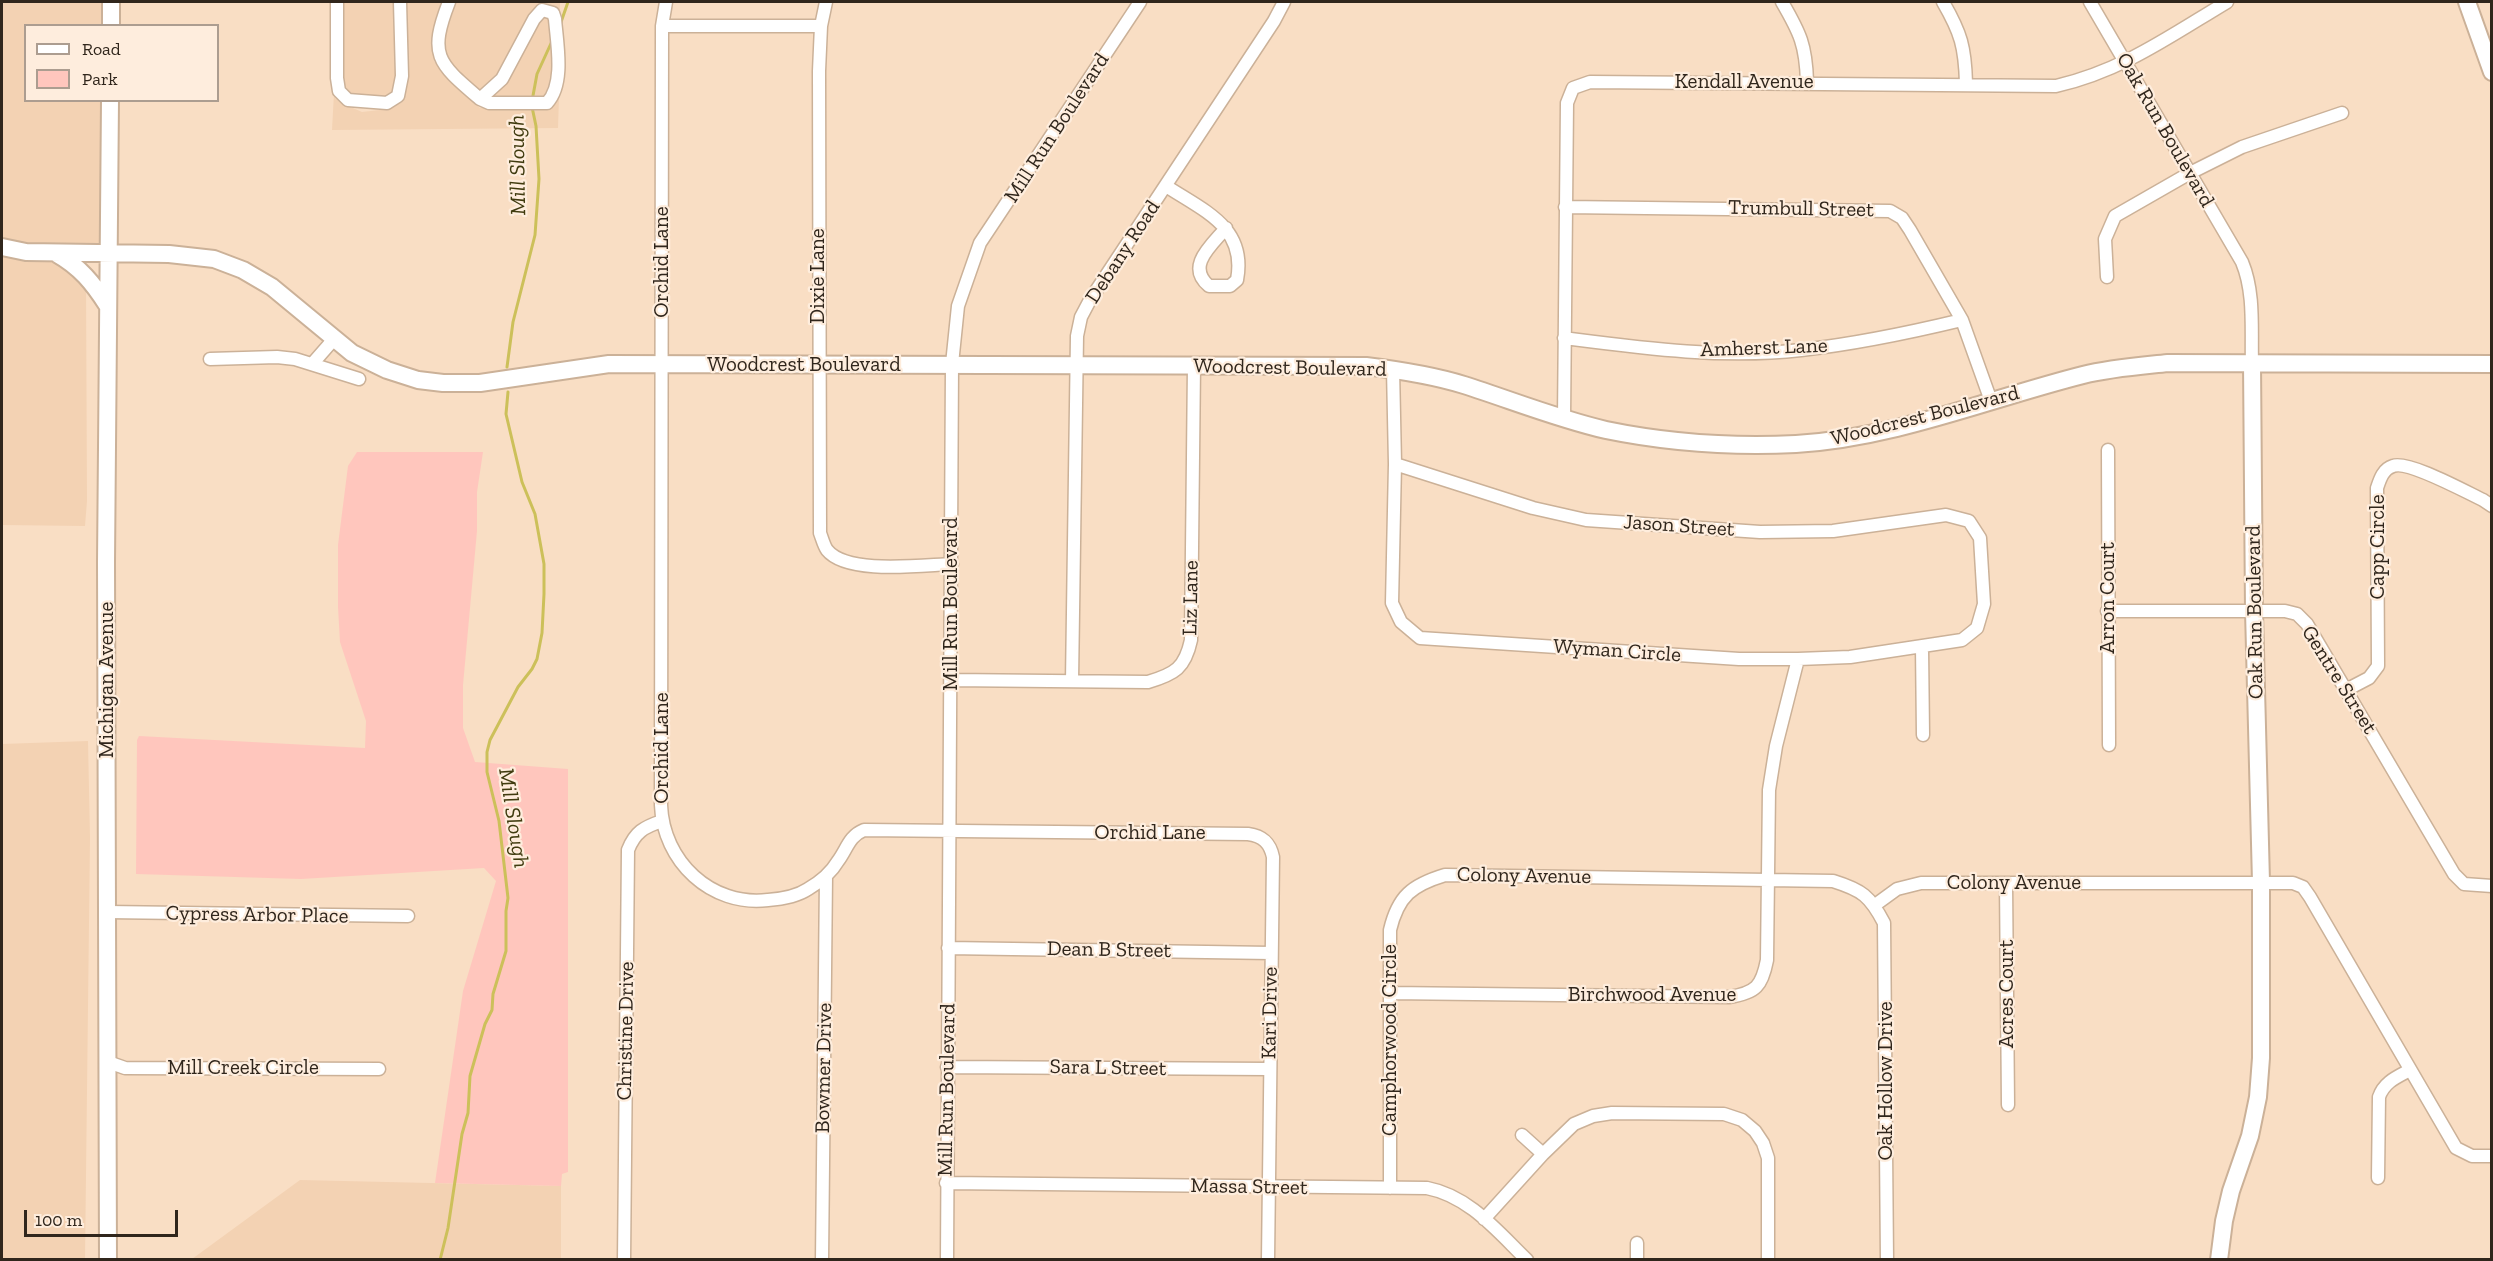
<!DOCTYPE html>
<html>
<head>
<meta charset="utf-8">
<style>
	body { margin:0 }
	#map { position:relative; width:2493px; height:1261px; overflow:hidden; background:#f9dec4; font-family:"Zilla Slab",serif }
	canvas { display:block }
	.frame { position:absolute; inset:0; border:3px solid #30261c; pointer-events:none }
	.legend { position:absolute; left:24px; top:24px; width:195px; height:78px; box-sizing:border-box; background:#feeddd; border:2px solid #ac9d90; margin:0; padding:8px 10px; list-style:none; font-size:18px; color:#30261c }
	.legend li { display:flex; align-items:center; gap:12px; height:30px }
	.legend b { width:30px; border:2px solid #ac9d90 }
	.scale { position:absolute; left:24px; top:1210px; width:154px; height:27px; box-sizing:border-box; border:3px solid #30261c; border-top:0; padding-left:8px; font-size:18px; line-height:21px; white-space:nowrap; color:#30261c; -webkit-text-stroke:4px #feeddd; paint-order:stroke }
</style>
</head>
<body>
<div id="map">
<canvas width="2493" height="1261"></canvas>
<div class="frame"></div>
<ul class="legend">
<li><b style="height:8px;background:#fff"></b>Road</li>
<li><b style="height:16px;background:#ffc6bd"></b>Park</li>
</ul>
<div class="scale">100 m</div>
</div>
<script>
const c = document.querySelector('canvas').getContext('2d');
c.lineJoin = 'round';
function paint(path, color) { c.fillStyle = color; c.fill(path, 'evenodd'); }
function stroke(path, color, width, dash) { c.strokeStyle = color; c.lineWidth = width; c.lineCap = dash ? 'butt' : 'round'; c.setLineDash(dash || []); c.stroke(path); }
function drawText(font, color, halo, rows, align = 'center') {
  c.font = font + ' "Zilla Slab",serif'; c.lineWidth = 4.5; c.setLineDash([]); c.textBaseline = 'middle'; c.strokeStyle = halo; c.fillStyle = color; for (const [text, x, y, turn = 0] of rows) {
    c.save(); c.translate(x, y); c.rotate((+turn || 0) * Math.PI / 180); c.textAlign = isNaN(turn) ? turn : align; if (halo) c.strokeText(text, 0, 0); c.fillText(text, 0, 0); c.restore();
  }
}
paint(new Path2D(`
	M 2,2 L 106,2 L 106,25 L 26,26 L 26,100 L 104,101 L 102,247 L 51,244 L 50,246 L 27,246 L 2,241 Z
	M 343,2 L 395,2 L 396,76 L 393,92 L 385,97 L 351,95 L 344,88 L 342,77 Z
	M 405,2 L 444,2 L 432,37 L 434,61 L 451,82 L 480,108 L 547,109 L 559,97 L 558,128 L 332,130 L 334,93 L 335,98 L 346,105 L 362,112 L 388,109 L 398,102 L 401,103 L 405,98 Z
	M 455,2 L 560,2 L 560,16 L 555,7 L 548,4 L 542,4 L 534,9 L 498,75 L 479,92 L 458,73 L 445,57 L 442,40 Z
	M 543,16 L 549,17 L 551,37 L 552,78 L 549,92 L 545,98 L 489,97 Z
	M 2,253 L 52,258 L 86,284 L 87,501 L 85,526 L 2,525 Z
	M 88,741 L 90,838 L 85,1259 L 2,1259 L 2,744 Z
	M 300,1180 L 561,1186 L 561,1259 L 192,1259 Z`), '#f3d2b3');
paint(new Path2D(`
	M 357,452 L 483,452 L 477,492 L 477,531 L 463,685 L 463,728 L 475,762 L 568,769 L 568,1172 L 562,1174 L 561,1186 L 435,1183 L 463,991 L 496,881 L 484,868 L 301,879 L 136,874 L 137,740 L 139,736 L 365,748 L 366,721 L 340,642 L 338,607 L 338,545 L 348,466 Z`), '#ffc6bd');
stroke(new Path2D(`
	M 560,25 L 568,2
	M 532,101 L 537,74 L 553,39
	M 507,367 L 513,322 L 535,235 L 539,179 L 536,126 L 532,107
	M 440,1260 L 448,1228 L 462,1134 L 468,1113 L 470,1076 L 485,1024 L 492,1010 L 493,994 L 506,951 L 506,911 L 508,898 L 499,821 L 487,772 L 487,752 L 490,740 L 518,687 L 532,669 L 537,659 L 542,633 L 544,594 L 544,564 L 535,514 L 522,482 L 506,414 L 508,392`), '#ccc05a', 3);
const street = new Path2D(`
	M 337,2 L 337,78 L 339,91 L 348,100 L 387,103 L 398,96 L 402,76 L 400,2
	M 449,2 C 428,56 438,63 480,99
	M 666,2 L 662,26 L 661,805 C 663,861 711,907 768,900 C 782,899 796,897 808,889 C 820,882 831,873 838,861 C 847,849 849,836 864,830 L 1248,834 C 1263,836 1270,843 1273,857 L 1268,1260
	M 826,2 L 821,26 L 819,71 L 820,533 C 822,538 824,546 827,550 C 847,575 922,565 952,564
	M 1782,2 C 1800,33 1806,45 1807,82
	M 1943,2 C 1961,33 1965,47 1966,83
	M 2090,2 L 2242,262 C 2255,293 2251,330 2252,363
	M 542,10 L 553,13 L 555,19 C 557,44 565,84 547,103 L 489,103 L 480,99 L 502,79 L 534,19 Z
	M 662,26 L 821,26
	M 1166,186 C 1204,211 1247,227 1237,280 L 1230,286 L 1209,286 C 1185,266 1212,245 1226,228
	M 1565,207 L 1890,211 L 1902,218 L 1910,230 L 1962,320 L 1991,401
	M 2107,277 L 2105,239 L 2115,216 L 2190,173 L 2242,147 L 2342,113
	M 1564,338 C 1642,348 1722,359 1801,350 C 1855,344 1908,333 1962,320
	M 210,359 L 277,357 L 295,359 L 359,379
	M 313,363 L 334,339
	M 1393,369 L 1395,464 L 1392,603 L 1401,622 L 1420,638 L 1739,659 L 1798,659 L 1850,657 L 1962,640 L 1977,628 L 1984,604 L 1980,538 L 1969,521 L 1946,515 L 1833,531 L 1760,532 L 1586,520 L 1533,508 L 1395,464
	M 1564,418 L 1567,103 L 1573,88 L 1590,82 L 2056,86 C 2122,71 2170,36 2227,2
	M 2108,450 L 2109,745
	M 2107,611 L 2285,611 L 2297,614 L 2307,624 L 2454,874 L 2464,884 L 2492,886
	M 1922,647 L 1923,735
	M 951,680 L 1148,682 C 1175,674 1185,668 1191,640 L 1194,365
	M 1072,681 L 1077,336 L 1081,317 L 1090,300 L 1274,21 L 1284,2
	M 2346,690 L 2369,678 L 2378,666 L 2377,488 C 2380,479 2383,469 2393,466 C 2408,460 2466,492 2483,500 L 2492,506
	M 2006,883 L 2008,1105
	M 1875,905 L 1897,889 L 1921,883 L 2293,883 L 2303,887 L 2310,897 L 2456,1148 L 2472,1156 L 2492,1156
	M 107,912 L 408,916
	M 948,948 L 1271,953
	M 1390,993 L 1729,997 C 1756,993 1762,986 1767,960 L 1769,790 L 1776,746 L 1798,659
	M 108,1062 L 125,1068 L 379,1069
	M 947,1067 L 1269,1069
	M 1522,1135 L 1543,1154
	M 2378,1178 L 2379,1097 C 2384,1082 2397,1077 2410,1070
	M 946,1183 L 1427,1188 C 1469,1196 1497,1231 1527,1260
	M 1390,1188 L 1390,930 C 1398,896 1412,885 1445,875 L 1833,881 C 1862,890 1870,896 1884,923 L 1887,1260
	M 1484,1219 L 1543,1154 L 1574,1124 L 1593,1116 L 1612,1113 L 1724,1114 L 1742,1120 L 1755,1131 L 1763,1143 L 1768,1158 L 1768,1260
	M 624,1260 L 628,850 C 635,832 644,827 662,821
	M 822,1260 L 826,876
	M 947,1260 L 952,364 L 958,306 L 980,243 L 1140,2
	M 1637,1260 L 1637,1243`);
const secondary = new Path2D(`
	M 2467,2 L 2492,72
	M 111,26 L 111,2
	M 2,247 L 26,252 L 169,254 L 214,259 L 243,270 L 272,287 L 352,353 L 387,370 L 418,380 L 443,383 L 480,383 L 609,364 L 1366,366 C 1398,370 1432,375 1464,385 C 1511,400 1558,419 1606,430 C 1669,443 1733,447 1796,444 C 1895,438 1988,399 2083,375 C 2111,368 2140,366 2168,363 L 2492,364
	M 57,254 C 80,267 93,283 107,305
	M 108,1260 L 106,562 L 110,100
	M 2219,1260 L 2224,1221 L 2231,1191 L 2250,1136 L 2258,1097 L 2261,1058 L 2261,882 L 2254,611 L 2252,363`);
stroke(street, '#cbb198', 15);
stroke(secondary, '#cbb198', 20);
stroke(street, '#fff', 12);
stroke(secondary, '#fff', 16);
drawText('21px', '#30261c', '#feeddd', [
	["Kendall Avenue",1744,82],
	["Mill Run Boulevard",1057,128,-57],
	["Oak Run Boulevard",2165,130,60],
	["Trumbull Street",1801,209,1],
	["Debany Road",1123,252,-57],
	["Orchid Lane",662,262,-90],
	["Dixie Lane",818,276,-90],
	["Amherst Lane",1764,348,-2],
	["Woodcrest Boulevard",804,365],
	["Woodcrest Boulevard",1290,368,1],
	["Woodcrest Boulevard",1925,416,-14],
	["Jason Street",1679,526,4],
	["Capp Circle",2378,547,-90],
	["Liz Lane",1191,598,-89],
	["Arron Court",2108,598,-90],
	["Mill Run Boulevard",951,604,-90],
	["Oak Run Boulevard",2255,612,-91],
	["Wyman Circle",1617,651,4],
	["Michigan Avenue",107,680,-90],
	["Gentre Street",2339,680,58],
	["Orchid Lane",662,748,-90],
	["Orchid Lane",1150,833],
	["Colony Avenue",1524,876,1],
	["Colony Avenue",2014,883],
	["Cypress Arbor Place",257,915,1],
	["Dean B Street",1109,950,1],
	["Acres Court",2007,994,-90],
	["Birchwood Avenue",1652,995],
	["Kari Drive",1270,1013,-89],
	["Christine Drive",626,1031,-89],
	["Camphorwood Circle",1390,1040,-90],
	["Mill Creek Circle",243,1068],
	["Bowmer Drive",824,1068,-89],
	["Sara L Street",1108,1068,1],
	["Oak Hollow Drive",1886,1081,-90],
	["Mill Run Boulevard",947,1090,-89],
	["Massa Street",1249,1187,1]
]);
drawText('italic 22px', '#403b0f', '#feeddd', [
	["Mill Slough",518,165,-91],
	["Mill Slough",513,818,81]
]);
</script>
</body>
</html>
